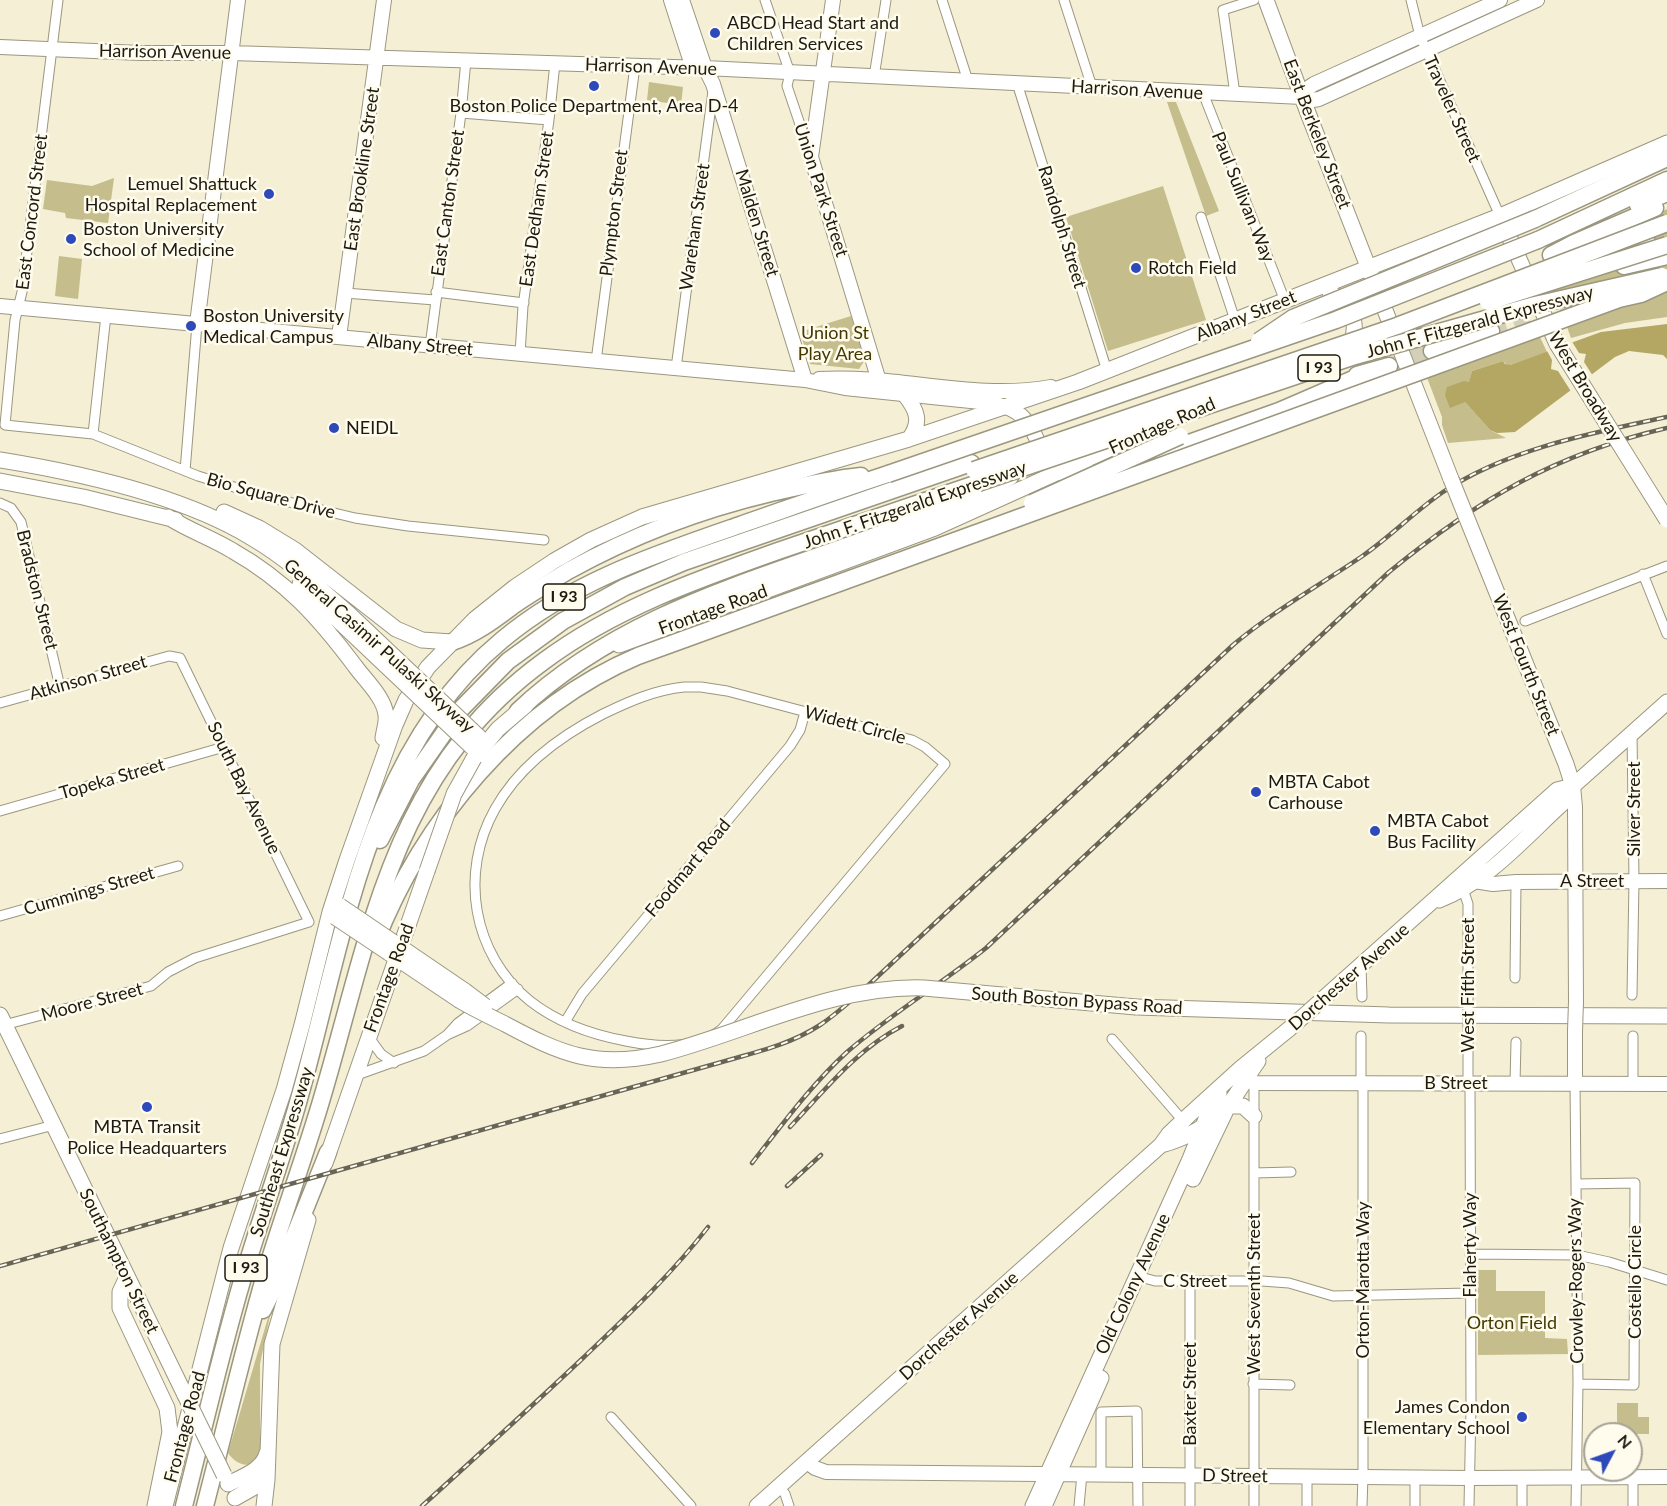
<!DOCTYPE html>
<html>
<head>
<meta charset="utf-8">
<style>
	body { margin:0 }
	#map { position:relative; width:1667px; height:1506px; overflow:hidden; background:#f4efd5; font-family:Lato,sans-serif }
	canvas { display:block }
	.north { position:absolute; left:1583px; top:1422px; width:60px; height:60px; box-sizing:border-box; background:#fffced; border:2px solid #a4a295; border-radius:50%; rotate:49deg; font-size:16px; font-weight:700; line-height:24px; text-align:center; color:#1c1a11 }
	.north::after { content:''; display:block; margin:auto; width:21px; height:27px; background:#2e49ba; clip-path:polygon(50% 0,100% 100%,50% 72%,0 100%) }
</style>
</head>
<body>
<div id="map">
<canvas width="1667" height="1506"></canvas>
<div class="north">N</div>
</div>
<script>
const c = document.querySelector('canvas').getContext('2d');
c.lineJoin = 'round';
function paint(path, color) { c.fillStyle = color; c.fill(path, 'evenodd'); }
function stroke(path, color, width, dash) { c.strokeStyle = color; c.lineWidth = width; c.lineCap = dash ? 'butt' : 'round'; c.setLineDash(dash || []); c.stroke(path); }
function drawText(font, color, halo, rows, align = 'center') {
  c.font = font + ' Lato,sans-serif'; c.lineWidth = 5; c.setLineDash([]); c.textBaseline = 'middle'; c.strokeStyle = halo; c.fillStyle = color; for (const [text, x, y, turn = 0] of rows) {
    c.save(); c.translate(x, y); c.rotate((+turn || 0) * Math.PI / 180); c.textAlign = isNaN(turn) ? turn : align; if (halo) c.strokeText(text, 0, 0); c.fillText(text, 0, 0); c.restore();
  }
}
paint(new Path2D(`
	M 649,82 L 683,87 L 681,105 L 647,100 Z
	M 1167,102 L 1176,102 L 1219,211 L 1206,216 Z
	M 114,178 L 108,223 L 66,218 L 65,213 L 43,209 L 47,180 L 92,186 Z
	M 1163,186 L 1206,320 L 1108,351 L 1066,217 Z
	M 1667,209 L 1667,317 L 1625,323 L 1571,338 L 1547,271 Z
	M 59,256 L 82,259 L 78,299 L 55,296 Z
	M 851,316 L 865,360 L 859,369 L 810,364 L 800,332 Z
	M 1538,333 L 1547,352 L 1510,365 L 1507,365 L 1503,361 L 1472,371 L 1465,402 L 1490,430 L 1506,438 L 1448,443 L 1442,425 L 1442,417 L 1426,375 Z
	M 1478,1270 L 1496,1270 L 1496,1291 L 1545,1291 L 1545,1338 L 1567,1339 L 1568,1354 L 1478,1355 Z
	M 270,1311 L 271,1311 L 260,1364 L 260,1453 C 253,1471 237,1466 228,1453 Z
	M 1617,1403 L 1638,1403 L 1638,1417 L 1649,1417 L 1649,1434 L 1626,1434 L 1617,1426 Z`), '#c5bd8b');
paint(new Path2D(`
	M 1667,324 L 1667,359 L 1663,355 L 1629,351 L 1615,357 L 1515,432 L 1497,433 L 1490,430 L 1465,402 L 1450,408 L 1445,395 L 1447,387 L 1464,381 L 1469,382 L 1472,371 L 1503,361 L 1505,364 L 1510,365 L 1601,332 Z`), '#b4a763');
paint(new Path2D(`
	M 1571,340 L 1579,353 L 1586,354 L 1584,362 L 1593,376 L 1572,393 L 1558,371 L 1551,369 L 1552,360 L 1546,349 Z`), '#f4efd5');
stroke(new Path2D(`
	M 1491,331 L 1578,302
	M 1389,366 L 1432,351`), '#d4cfb8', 16, [16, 8]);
const street = new Path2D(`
	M 58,0 L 22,292 L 15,320 L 5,425 L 93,434 L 198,476 L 260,495 L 355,518 L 408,526 L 544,540
	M 765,0 L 790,73 L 787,86 L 810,154
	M 942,0 L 968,81
	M 1064,0 L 1092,87
	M 1411,0 L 1420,36 L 1500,216
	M 874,77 L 886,0
	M 1017,83 L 1107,371
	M 1203,93 L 1285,301
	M 1235,94 L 1223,10 L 1254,0
	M 461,113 L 549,120
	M 1201,217 L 1235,320
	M 436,292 L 524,303
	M 345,293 L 435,300
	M 430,346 L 461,113 L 466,60
	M 520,354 L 523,306 L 549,120 L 555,63
	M 596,361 L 635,66
	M 676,368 L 713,91
	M 93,434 L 106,315
	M 185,471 L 197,324
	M 0,503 L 11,508 L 21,522 L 60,687
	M 1643,574 L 1667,634
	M 1525,621 L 1667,566
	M 684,687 L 701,687 L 727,691 L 912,740 L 925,747 L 945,764 L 722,1029 C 697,1050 656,1047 626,1041 C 593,1035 557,1022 530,1001 C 472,954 459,873 495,809 C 519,766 560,736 603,714 C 630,701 655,690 684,687 Z
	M 0,703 L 169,656 L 180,658 L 309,922 L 195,958 L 168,972 L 151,986 L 4,1025
	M 1632,732 L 1634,881 L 1632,995
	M 0,811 L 224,747
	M 1463,889 L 1468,904 L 1468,1009
	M 0,916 L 178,866
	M 1361,966 L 1362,997
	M 1515,978 L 1516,882
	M 565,1022 L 582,994 L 790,746 L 800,730 L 805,712
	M 447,1035 L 467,1026 L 518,989
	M 368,1036 L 381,1054 L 394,1063
	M 1633,1036 L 1633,1084
	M 1112,1039 L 1185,1123
	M 354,1076 L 424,1051 L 447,1035 L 458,1023 L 512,983
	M 1361,1083 L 1361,1036
	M 1468,1083 L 1468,1029
	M 1515,1083 L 1516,1042
	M 1575,1083 L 1578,1384 L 1576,1506
	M 0,1139 L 54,1125
	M 1254,1173 L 1291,1172
	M 1576,1184 L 1635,1183 L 1634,1385 L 1578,1384
	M 1470,1254 L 1577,1255 L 1609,1262 L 1667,1280
	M 1137,1276 L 1155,1281 L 1262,1281 L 1289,1283 L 1333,1296 L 1469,1293
	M 1190,1281 L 1190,1506
	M 1253,1384 L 1290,1385
	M 611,1417 L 691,1506
	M 1101,1474 L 1101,1412 L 1137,1411 L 1138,1506
	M 1307,1476 L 1307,1506
	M 779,1486 L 785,1494 L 789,1506
	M 1079,1506 L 1082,1474
	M 1254,1506 L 1254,1083
	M 1362,1506 L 1363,1476 L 1363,1083
	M 1415,1506 L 1415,1477
	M 1469,1506 L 1471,1407 L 1470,1083
	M 1522,1506 L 1522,1478
	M 1633,1506 L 1633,1478`);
const secondary = new Path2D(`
	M 671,0 L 689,56 L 695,62 L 705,68
	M 682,0 L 705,68 L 713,84 L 805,380
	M 833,0 L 811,157 L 879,381
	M 0,47 L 141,53 L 231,53 L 705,68 L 1302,97 L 1313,100 L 1319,99 L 1537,0
	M 1302,97 L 1308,88 L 1314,84 L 1500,0
	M 0,306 L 805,380 L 845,388 L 990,403 C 1026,409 1030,424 1044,455
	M 197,324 L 238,0
	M 339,337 L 384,0
	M 819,379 C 897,374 973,401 1051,387
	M 1573,786 L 1575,807 L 1576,1002
	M 1474,881 L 1493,884 L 1516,882 L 1667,881
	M 1245,1079 L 1254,1083 L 1667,1084
	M 1575,1083 L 1575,1031
	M 807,1462 L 815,1468 L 826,1472 L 1469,1478 L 1667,1477`);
const primary = new Path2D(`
	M 1266,0 L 1308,113 L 1451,479
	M 1502,221 L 1557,344
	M 1330,292 C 1352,307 1363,327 1346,350
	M 905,395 C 917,410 922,422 909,439
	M 0,460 C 80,473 183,496 252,538 C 288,559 318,587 349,614
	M 0,481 L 83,497 L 176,520
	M 224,512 L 259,528 L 295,550 L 396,629 L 422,640 L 452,642
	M 168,517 C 190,531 212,538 233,551 C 286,581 319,618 355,666 C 365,680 384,697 386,715 C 387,722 384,731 383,738
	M 300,584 L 342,624
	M 1516,640 L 1566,764 L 1573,786
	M 619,645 L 935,528 L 1145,433
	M 474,758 L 498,729 L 526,705
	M 1439,900 C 1489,881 1526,836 1565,801 L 1573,786 L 1667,702
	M 393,942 L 465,991
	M 389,953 L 459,1000
	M 1315,1006 L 1557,790 L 1573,786
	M 1136,1007 L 1389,1015 L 1667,1016
	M 0,1015 L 185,1395
	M 1228,1106 L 1243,1106 L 1254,1116
	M 1161,1145 C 1184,1139 1211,1125 1226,1108 C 1238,1094 1247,1076 1258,1061
	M 325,1163 L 427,871
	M 1193,1179 L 1228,1106
	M 127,1277 L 120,1292 L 120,1308 L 167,1408 L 170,1432 L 155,1506
	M 228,1484 C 242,1477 263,1470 267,1453
	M 235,1498 L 258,1485 L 267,1470
	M 165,1506 L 231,1248 L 284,1090 L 302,1025 L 330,912 L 347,860 L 395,725 L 406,700 L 428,667 L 475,619 L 515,587 L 554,561 L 591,540 L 642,517 L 909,439 L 1078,382 L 1500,216 L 1667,143
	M 264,1506 L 267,1480 L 272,1344 L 308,1220
	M 757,1506 L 1161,1145 L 1169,1134 L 1188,1116 L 1241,1068 L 1289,1029
	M 1033,1506 L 1190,1159 L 1210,1109 L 1219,1093
	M 1044,1506 L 1101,1378`);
const highway = new Path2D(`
	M 1638,205 L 1667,193
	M 1535,219 L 1667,158
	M 1538,240 L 1667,180
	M 1551,255 L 1574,243 L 1655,208
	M 1593,262 L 1646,238
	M 1624,266 L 1667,256
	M 1432,351 L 1491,331
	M 1357,375 L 1389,366
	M 1144,459 L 1279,411 L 1367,373
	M 1059,472 L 1075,474 L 1097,473
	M 452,642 C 476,634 494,620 514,605 C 532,593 550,582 568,571 C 633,535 699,510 771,493 C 801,486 830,479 861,476
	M 518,711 C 655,581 850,565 1010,477
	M 380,840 L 411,780 L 460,710 L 508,661 L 563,621 L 625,587 L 684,562 L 971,463
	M 375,943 C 422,822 517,707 638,656 L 974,534
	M 263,1310 L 271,1294 L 328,1152
	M 184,1506 C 203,1431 220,1356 242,1281 C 259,1223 280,1165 297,1106 C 344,944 364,754 502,640 C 571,582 656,554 740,525 C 789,508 839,490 888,474
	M 205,1506 C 225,1429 243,1351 265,1275 C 282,1219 302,1164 319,1108 C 371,937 388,775 544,661 C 614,609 696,580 778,551 C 844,528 911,506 978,483`);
stroke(street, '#9b977f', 11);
stroke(secondary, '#9b977f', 16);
stroke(primary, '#9b977f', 17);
stroke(highway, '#9b977f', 19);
stroke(street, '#fff', 9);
stroke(secondary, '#fff', 14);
stroke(primary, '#fff', 15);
stroke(highway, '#fff', 16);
const rail = new Path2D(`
	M 790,1127 C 824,1091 857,1049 902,1026
	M 752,1163 C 782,1125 811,1085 847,1052 C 891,1014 941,984 986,948 L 1389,572 C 1477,500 1555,454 1667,428
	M 787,1186 L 821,1155
	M 0,1266 L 736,1058 C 765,1050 794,1042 820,1025 C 835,1015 848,1003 861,992 L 1233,645 C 1272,612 1318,586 1361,557 C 1390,537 1414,512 1443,492 C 1507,449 1592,433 1667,417
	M 422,1506 C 476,1457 530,1408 583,1358 C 627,1316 671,1275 708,1227`);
stroke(rail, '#686556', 4.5);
stroke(rail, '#fffced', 2, [7]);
const streetBridge = new Path2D(`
	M 1468,1009 L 1468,1029`);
const secondaryBridge = new Path2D(`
	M 1575,1031 L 1576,1002`);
const primaryBridge = new Path2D(`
	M 1557,344 L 1667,520
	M 1451,479 L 1516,640
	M 349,614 L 480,738
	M 342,624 L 472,747
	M 427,871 L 454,794 L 474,758
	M 340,906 L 393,942
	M 335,917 L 389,953
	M 465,991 L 485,1006
	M 459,1000 C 474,1009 489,1016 505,1024 C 561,1054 595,1069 661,1054 C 746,1032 834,985 924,988 L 1136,1007
	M 1289,1029 L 1315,1006
	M 185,1395 L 224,1475`);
const highwayBridge = new Path2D(`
	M 1488,302 L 1667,245
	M 1259,341 L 1293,318 L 1535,219
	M 974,470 L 1397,326 L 1667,223
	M 888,474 L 1336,320 L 1538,240
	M 978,483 L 1355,356 L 1535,305 L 1662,276
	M 1032,503 L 1180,436
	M 974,534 L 1619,299 L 1641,294 L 1667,282`);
stroke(streetBridge, '#9b977f', 11, []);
stroke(secondaryBridge, '#9b977f', 16, []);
stroke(primaryBridge, '#9b977f', 17, []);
stroke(highwayBridge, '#9b977f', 19, []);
stroke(streetBridge, '#fff', 9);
stroke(secondaryBridge, '#fff', 14);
stroke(primaryBridge, '#fff', 15);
stroke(highwayBridge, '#fff', 16);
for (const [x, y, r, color] of [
	[715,33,6,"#2e49ba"],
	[594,86,6,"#2e49ba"],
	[269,194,6,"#2e49ba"],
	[71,239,6,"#2e49ba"],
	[1136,268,6,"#2e49ba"],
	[191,326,6,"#2e49ba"],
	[334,428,6,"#2e49ba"],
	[1256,792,6,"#2e49ba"],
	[1375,831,6,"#2e49ba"],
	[147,1107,6,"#2e49ba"],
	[1522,1417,6,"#2e49ba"]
]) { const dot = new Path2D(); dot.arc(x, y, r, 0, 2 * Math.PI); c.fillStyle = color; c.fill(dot); stroke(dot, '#fffced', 2); }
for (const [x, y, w] of [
	[1319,368,42],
	[564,597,42],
	[246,1268,42]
]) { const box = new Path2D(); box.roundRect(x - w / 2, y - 13, w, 26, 4.5); c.fillStyle = '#fffced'; c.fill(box); stroke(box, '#1c1a11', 1.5); }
drawText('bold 16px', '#1c1a11', null, [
	["I 93",1319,368],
	["I 93",564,597],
	["I 93",246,1268]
]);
drawText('18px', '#1c1a11', '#fffced', [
	["ABCD Head Start and",727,23],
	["Children Services",727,44],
	["Boston Police Department, Area D-4",594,106,"center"],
	["Lemuel Shattuck",257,184,"right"],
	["Hospital Replacement",257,205,"right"],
	["Boston University",83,229],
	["School of Medicine",83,250],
	["Rotch Field",1148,268],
	["Boston University",203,316],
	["Medical Campus",203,337],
	["NEIDL",346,428],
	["MBTA Cabot",1268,782],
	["Carhouse",1268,803],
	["MBTA Cabot",1387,821],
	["Bus Facility",1387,842],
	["MBTA Transit",147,1127,"center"],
	["Police Headquarters",147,1148,"center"],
	["James Condon",1510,1407,"right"],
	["Elementary School",1510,1428,"right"]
], 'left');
drawText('18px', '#1c1a11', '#fffced', [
	["Harrison Avenue",165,52,1],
	["Harrison Avenue",651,67,2],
	["Harrison Avenue",1137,90,3],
	["Traveler Street",1452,109,66],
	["East Berkeley Street",1317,134,69],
	["East Brookline Street",362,169,-82],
	["Union Park Street",821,190,72],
	["Paul Sullivan Way",1243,197,68],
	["East Canton Street",448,203,-82],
	["East Dedham Street",537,209,-82],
	["East Concord Street",32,212,-83],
	["Plympton Street",614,213,-83],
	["Malden Street",757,223,73],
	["Wareham Street",695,227,-82],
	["Randolph Street",1062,227,73],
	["Albany Street",1246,316,-22],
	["John F. Fitzgerald Expressway",1480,322,-15],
	["Albany Street",420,345,5],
	["West Broadway",1585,387,59],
	["Frontage Road",1162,426,-24],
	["Bio Square Drive",271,496,15],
	["John F. Fitzgerald Expressway",915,505,-19],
	["Bradston Street",37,590,76],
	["Frontage Road",713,610,-20],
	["General Casimir Pulaski Skyway",379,646,42],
	["West Fourth Street",1526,665,68],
	["Atkinson Street",88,678,-16],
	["Widett Circle",855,725,15],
	["Topeka Street",112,779,-16],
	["South Bay Avenue",244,788,64],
	["Silver Street",1634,809,-90],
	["Foodmart Road",688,868,-50],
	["A Street",1592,881],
	["Cummings Street",89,891,-16],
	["Dorchester Avenue",1349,977,-41],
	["Frontage Road",389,978,-70],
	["West Fifth Street",1468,985,-90],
	["South Boston Bypass Road",1077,1001,4],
	["Moore Street",92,1002,-15],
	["B Street",1456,1083],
	["Southeast Expressway",282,1152,-73],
	["Flaherty Way",1470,1245,-90],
	["Southampton Street",119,1261,64],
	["Orton-Marotta Way",1363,1280,-90],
	["C Street",1195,1281],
	["Crowley-Rogers Way",1576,1281,-91],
	["Costello Circle",1635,1282,-90],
	["Old Colony Avenue",1133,1284,-65],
	["West Seventh Street",1254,1294,-90],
	["Dorchester Avenue",959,1326,-42],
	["Baxter Street",1190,1394,-90],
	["Frontage Road",185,1427,-75],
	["D Street",1235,1476,1]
]);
drawText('18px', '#433a00', '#fffced', [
	["Union St",835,333],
	["Play Area",835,354],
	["Orton Field",1512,1323]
]);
</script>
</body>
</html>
